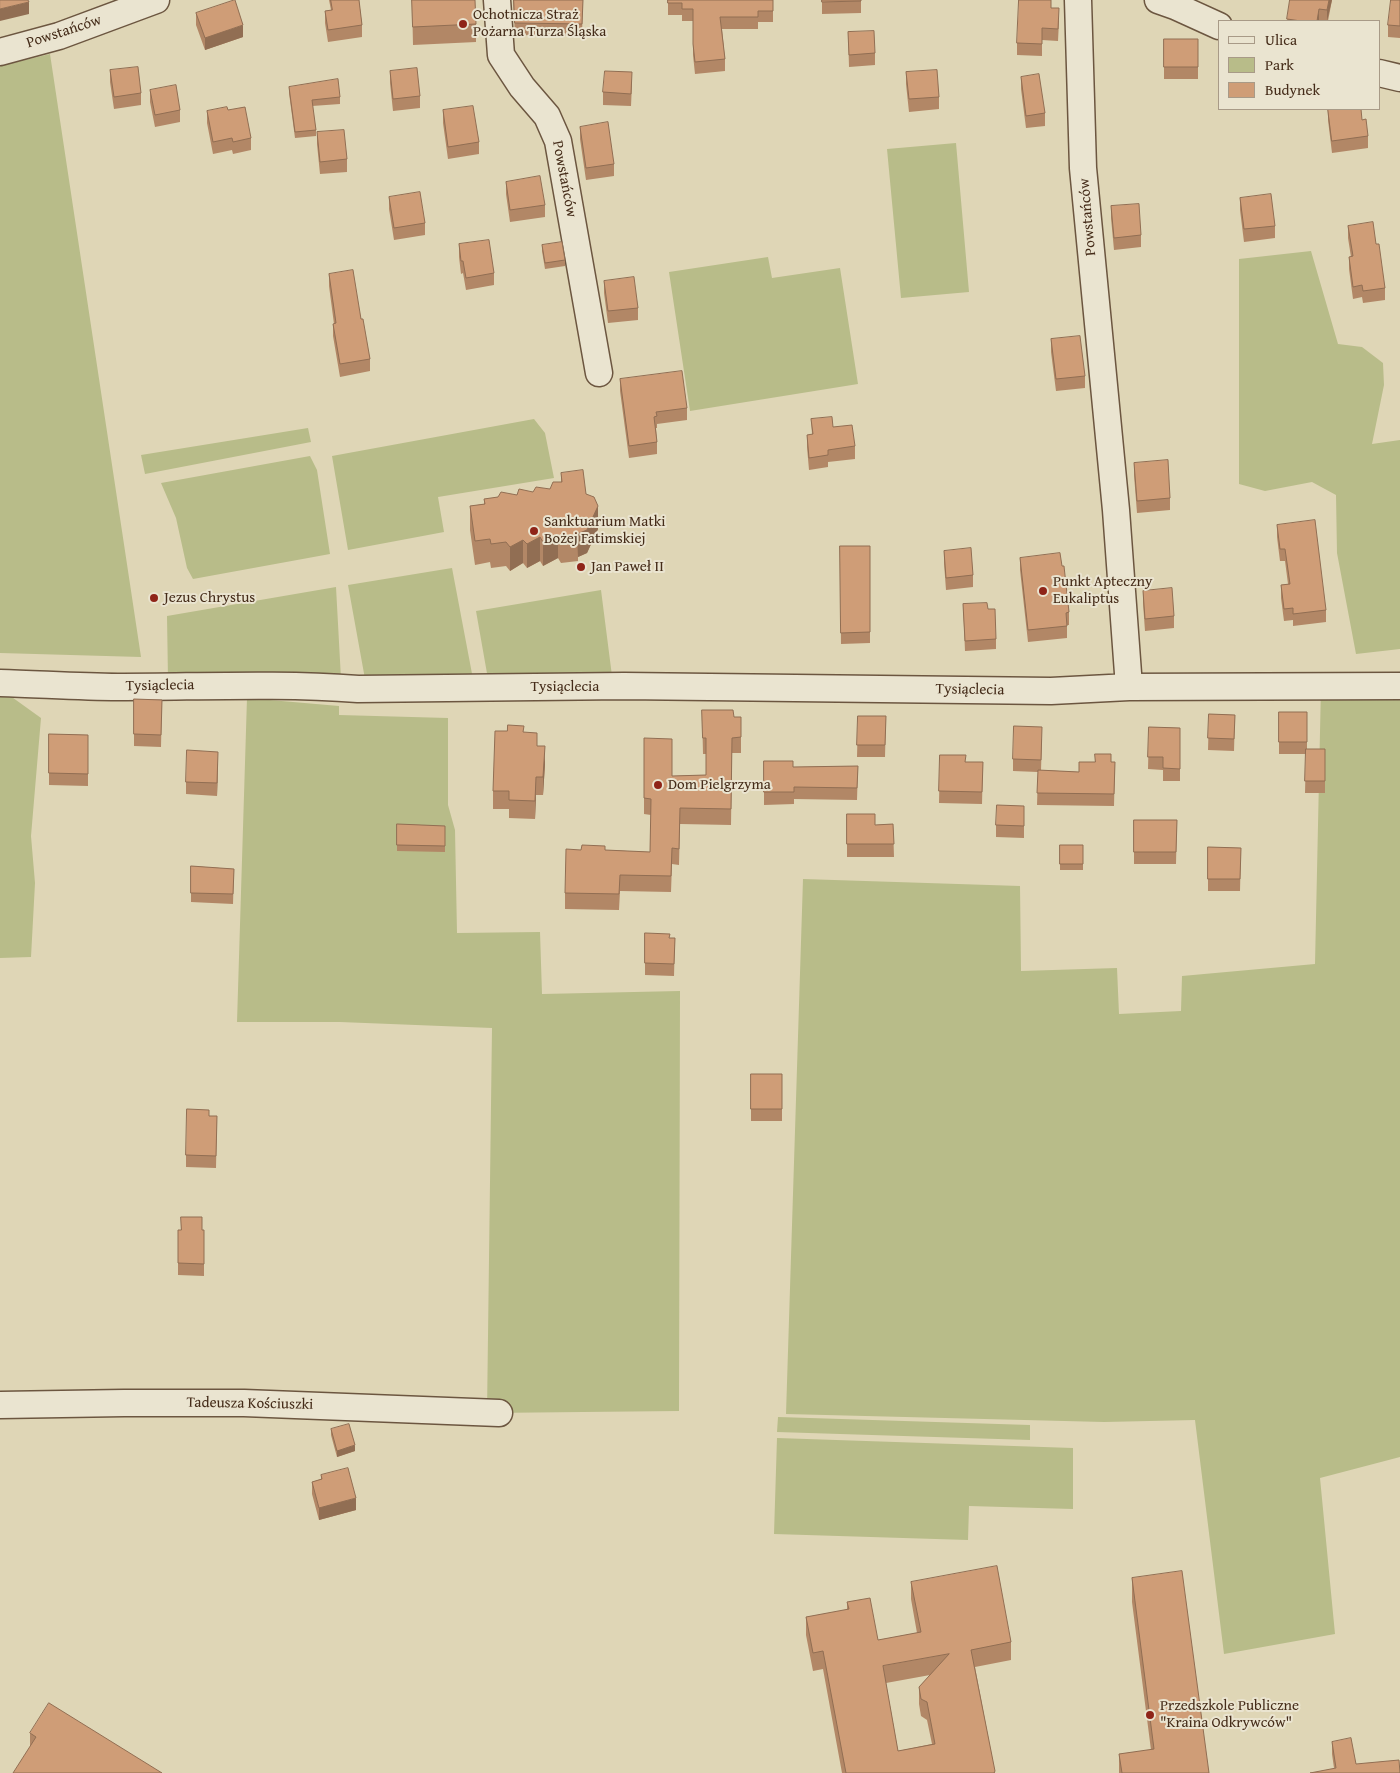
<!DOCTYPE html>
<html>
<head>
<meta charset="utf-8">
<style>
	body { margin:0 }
	#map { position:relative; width:1400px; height:1773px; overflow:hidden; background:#dfd6b6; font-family:"Gentium Book Plus",serif }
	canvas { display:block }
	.legend { position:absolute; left:1218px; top:20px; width:162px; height:90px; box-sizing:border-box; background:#eae4d0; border:1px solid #a89a87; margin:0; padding:6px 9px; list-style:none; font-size:15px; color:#452c19 }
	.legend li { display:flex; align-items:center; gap:10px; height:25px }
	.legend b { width:25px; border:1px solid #a89a87 }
</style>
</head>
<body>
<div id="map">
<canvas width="1400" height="1773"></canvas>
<ul class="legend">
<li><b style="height:6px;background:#eae4d0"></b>Ulica</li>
<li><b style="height:14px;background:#b8bc89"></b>Park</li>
<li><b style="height:14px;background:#cf9d77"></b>Budynek</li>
</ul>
</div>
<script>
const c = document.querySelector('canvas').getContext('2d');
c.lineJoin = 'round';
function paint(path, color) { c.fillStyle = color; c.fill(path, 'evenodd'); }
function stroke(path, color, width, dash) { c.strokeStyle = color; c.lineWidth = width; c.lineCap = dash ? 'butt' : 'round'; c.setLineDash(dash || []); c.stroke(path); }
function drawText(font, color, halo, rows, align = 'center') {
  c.font = font + ' "Gentium Book Plus",serif'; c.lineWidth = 4; c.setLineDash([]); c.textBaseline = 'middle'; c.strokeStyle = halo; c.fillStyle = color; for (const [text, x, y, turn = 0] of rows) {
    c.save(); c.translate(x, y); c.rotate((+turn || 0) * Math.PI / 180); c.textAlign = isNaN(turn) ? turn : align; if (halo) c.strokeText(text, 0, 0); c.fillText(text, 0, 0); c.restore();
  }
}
paint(new Path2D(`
	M 50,54 L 141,657 L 0,653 L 0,66 Z
	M 956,143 L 969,292 L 901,298 L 887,149 Z
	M 1311,251 L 1338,344 L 1362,347 L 1383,363 L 1384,385 L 1372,444 L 1400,440 L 1400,649 L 1356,654 L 1337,553 L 1336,495 L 1312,482 L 1265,491 L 1239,484 L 1239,259 Z
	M 768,257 L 772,278 L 840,268 L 858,384 L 690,411 L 669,272 Z
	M 534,419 L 545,433 L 554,478 L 438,497 L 444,532 L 348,550 L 332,456 Z
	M 308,428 L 311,442 L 145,474 L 141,455 Z
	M 310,456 L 317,470 L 330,554 L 193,579 L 187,568 L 176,518 L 161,483 Z
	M 452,568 L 473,679 L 365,679 L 348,585 Z
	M 336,587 L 341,679 L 168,679 L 167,616 Z
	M 601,590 L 612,676 L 488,679 L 476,611 Z
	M 1321,686 L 1400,686 L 1400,1457 L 1320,1478 L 1335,1634 L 1224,1654 L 1195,1420 L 1104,1422 L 786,1414 L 803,879 L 1020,886 L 1021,971 L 1117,968 L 1119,1014 L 1181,1011 L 1182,976 L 1315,964 Z
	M 0,695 L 9,695 L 41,718 L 31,836 L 35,883 L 31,957 L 0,958 Z
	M 247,698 L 339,706 L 339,715 L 448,718 L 448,805 L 455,830 L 457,933 L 540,932 L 542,994 L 680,991 L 679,1411 L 487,1413 L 492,1028 L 340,1022 L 237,1022 Z
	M 778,1417 L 1030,1425 L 1030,1440 L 777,1432 Z
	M 777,1438 L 1073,1448 L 1073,1509 L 969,1506 L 968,1540 L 774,1534 Z`), '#b8bc89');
const minor = new Path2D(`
	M 497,0 L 501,55 L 522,87 L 547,116 L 558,141 L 599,373
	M 1078,0 L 1083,168 L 1116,510 L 1129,687
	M 1158,0 L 1175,6 L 1219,26
	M 0,52 L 59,36 L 156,0
	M 1379,73 L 1400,78
	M 0,683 C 39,684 79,687 118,687 C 198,687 278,683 358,689 L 624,686 L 1051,691 L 1129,687 L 1400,686
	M 0,1405 L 124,1403 L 244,1403 L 499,1413`);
stroke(minor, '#6c5640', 29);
stroke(minor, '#eae4d0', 26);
paint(new Path2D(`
	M 329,0 L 359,0 L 362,25 L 362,37 L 328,42 L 325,23 L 325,11 L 331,10 Z
	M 412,0 L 476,24 L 476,42 L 413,45 Z
	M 513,0 L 583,0 L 582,36 L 515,35 Z
	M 668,0 L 773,0 L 773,22 L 758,22 L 758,29 L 722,29 L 725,59 L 725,71 L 695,74 L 693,55 L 693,21 L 682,21 L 682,15 L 668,15 Z
	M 822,0 L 861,0 L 861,13 L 822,14 Z
	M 1290,0 L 1332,0 L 1328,21 L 1287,21 Z
	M 1400,0 L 1400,38 L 1388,37 L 1388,25 Z
	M 1051,8 L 1059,21 L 1058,41 L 1042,40 L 1042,56 L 1017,55 L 1017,43 Z
	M 196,13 L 243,37 L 205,50 L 196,25 Z
	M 848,32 L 875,53 L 875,65 L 849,67 Z
	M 1164,39 L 1198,67 L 1198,79 L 1164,79 Z
	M 110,70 L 141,93 L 141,105 L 114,109 L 110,82 Z
	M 390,71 L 420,96 L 420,108 L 393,111 L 390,83 Z
	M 906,72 L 939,97 L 939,109 L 909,112 L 906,84 Z
	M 1021,77 L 1045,113 L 1045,126 L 1026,128 L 1021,89 Z
	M 632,84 L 631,106 L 603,105 L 603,92 Z
	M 289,87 L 340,97 L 340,104 L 312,106 L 316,130 L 316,136 L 295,138 L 289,93 Z
	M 150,90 L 180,110 L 180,122 L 155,127 L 150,102 Z
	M 1328,109 L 1362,120 L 1368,136 L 1368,148 L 1332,153 L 1328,120 Z
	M 228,110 L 251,138 L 251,150 L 233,154 L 232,150 L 213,154 L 207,123 L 207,111 Z
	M 443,110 L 479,142 L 479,154 L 448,159 L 443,123 Z
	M 580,127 L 614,164 L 614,176 L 586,180 L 580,139 Z
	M 317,132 L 347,159 L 347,172 L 320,174 L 317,144 Z
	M 506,182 L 545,205 L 545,217 L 510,222 L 506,194 Z
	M 389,197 L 425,223 L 425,235 L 394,240 L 389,209 Z
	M 1240,198 L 1275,226 L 1275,238 L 1244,242 L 1240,210 Z
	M 1111,206 L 1141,235 L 1141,247 L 1114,250 L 1111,218 Z
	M 1348,226 L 1376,244 L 1385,288 L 1385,300 L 1363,303 L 1362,297 L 1353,299 L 1349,269 L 1349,257 L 1351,257 L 1348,238 Z
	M 459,244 L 494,273 L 494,285 L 466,290 L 463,273 L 461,274 L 459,257 Z
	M 542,245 L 565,260 L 565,266 L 545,269 L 542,251 Z
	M 329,274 L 361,319 L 370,359 L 370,371 L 340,377 L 333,336 L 333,324 L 334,324 L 329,286 Z
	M 604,281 L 638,308 L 638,320 L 608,323 L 604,293 Z
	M 1051,339 L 1085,376 L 1085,388 L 1056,391 L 1051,352 Z
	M 620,379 L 687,408 L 687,420 L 657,424 L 657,428 L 656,428 L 657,442 L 657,454 L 629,458 L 620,391 Z
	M 811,419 L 833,427 L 855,446 L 855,459 L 828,462 L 828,467 L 809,470 L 807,447 L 807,435 L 812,434 Z
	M 1134,463 L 1170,498 L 1170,510 L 1137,513 L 1134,475 Z
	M 561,473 L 586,494 L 598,529 L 587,553 L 578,557 L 578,561 L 561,563 L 558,558 L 543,566 L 540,561 L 527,568 L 523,563 L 510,571 L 506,566 L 491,568 L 490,562 L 475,565 L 470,530 L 470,506 L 484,504 L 484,499 L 517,495 L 550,489 L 561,482 Z
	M 1277,525 L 1326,610 L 1326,622 L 1293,626 L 1293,620 L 1284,621 L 1281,598 L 1281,585 L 1288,584 L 1285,561 L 1280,561 L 1277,537 Z
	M 840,546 L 870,546 L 870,643 L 841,644 Z
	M 944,551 L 973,575 L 973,587 L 946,590 L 944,563 Z
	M 1020,558 L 1062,566 L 1069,612 L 1069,625 L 1067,625 L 1067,638 L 1028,642 L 1020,570 Z
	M 1143,591 L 1174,616 L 1174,628 L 1145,631 L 1143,603 Z
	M 963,604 L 988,609 L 996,639 L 996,649 L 965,651 Z
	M 134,699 L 162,700 L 161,747 L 134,746 Z
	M 702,710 L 734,717 L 741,717 L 741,753 L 732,753 L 731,825 L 680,824 L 679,865 L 672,864 L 671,892 L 620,891 L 619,910 L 565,909 L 565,893 L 605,850 L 650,852 L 651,815 L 644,814 L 644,738 L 672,776 L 706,775 L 706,754 L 703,754 Z
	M 1279,712 L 1307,712 L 1307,749 L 1325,749 L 1325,793 L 1305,793 L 1306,754 L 1279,754 Z
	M 1209,714 L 1235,715 L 1234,751 L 1208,750 Z
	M 858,716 L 886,716 L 885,757 L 857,757 Z
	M 1149,727 L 1180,728 L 1180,781 L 1163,781 L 1163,770 L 1148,769 Z
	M 524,732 L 537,746 L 545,764 L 543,795 L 536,795 L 535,819 L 509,818 L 509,809 L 493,809 L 493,791 Z
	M 49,734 L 88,735 L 88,786 L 49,785 Z
	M 1042,739 L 1041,770 L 1079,772 L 1111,762 L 1115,762 L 1114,806 L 1037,805 L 1038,772 L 1013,771 L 1013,759 Z
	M 940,755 L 966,762 L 983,762 L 982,804 L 939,803 Z
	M 764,761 L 793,767 L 858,766 L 857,800 L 794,799 L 794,804 L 764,805 Z
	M 218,764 L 217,796 L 186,794 L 186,782 Z
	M 847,814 L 875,825 L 893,824 L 894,857 L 847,857 Z
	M 1024,818 L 1024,838 L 996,837 L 996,825 Z
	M 1134,820 L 1177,820 L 1176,864 L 1134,864 Z
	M 397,824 L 445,826 L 445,852 L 397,851 Z
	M 1060,845 L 1083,845 L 1083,870 L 1060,870 Z
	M 1208,847 L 1241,848 L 1240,891 L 1208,891 Z
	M 191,866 L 234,869 L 233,904 L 191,902 Z
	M 670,938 L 675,938 L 674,976 L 645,975 L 645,963 Z
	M 751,1074 L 782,1074 L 782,1121 L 751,1121 Z
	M 209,1116 L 217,1116 L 216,1168 L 186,1167 L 186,1155 Z
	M 178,1230 L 204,1230 L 204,1276 L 178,1275 Z
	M 331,1429 L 355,1451 L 337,1457 L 331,1435 Z
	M 321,1475 L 356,1510 L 319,1520 L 312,1494 L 312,1482 L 321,1479 Z
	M 1132,1578 L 1209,1773 L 1119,1773 L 1119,1754 L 1151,1750 L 1132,1602 Z
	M 911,1582 L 1011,1642 L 1011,1660 L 975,1667 L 995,1773 L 842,1773 L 823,1669 L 813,1671 L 806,1635 L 806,1617 L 847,1610 L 847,1602 L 878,1640 L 917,1633 L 911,1599 ZM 930,1675 L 919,1687 L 919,1704 L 921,1716 L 927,1720 L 932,1744 L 898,1751 L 886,1683 Z
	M 30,1733 L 162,1773 L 30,1747 Z
	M 1332,1742 L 1356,1764 L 1334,1768 L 1332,1754 Z`), '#b28766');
paint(new Path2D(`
	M 1329,0 L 1332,0 L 1327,21 L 1327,10 Z
	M 29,2 L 29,14 L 0,21 L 0,9 Z
	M 1319,9 L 1319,21 L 1317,21 Z
	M 243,25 L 243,37 L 205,50 L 205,38 Z
	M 598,506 L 598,529 L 587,553 L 578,557 L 577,534 Z
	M 558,535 L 558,558 L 543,566 L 543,542 Z
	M 540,537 L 540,561 L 527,568 L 527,544 Z
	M 523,540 L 523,563 L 510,571 L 510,547 Z
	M 545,746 L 545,764 L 543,795 L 543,777 Z
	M 218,752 L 218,764 L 217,796 L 217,783 Z
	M 536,777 L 536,795 L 535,819 L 535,801 Z
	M 355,1445 L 355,1451 L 337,1457 L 337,1451 Z
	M 356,1498 L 356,1510 L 319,1520 L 319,1508 Z`), '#916e53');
const building = new Path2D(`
	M 0,0 L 28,0 L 29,2 L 0,9 Z
	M 235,0 L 243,25 L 205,38 L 196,13 Z
	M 331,0 L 359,0 L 362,25 L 328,30 L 325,11 L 332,10 Z
	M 412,0 L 475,0 L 476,24 L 413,27 Z
	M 514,0 L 583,0 L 582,24 L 515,23 Z
	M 668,0 L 773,0 L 773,11 L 758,11 L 758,17 L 720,17 L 725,59 L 695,62 L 693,44 L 693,9 L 682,9 L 682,3 L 668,3 Z
	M 822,0 L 861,0 L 861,1 L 822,2 Z
	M 1019,0 L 1051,0 L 1051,8 L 1059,8 L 1058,29 L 1042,28 L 1042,44 L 1017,43 Z
	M 1290,0 L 1329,0 L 1327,10 L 1319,9 L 1317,21 L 1301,21 L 1287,19 Z
	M 1391,0 L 1400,0 L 1400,26 L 1388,25 Z
	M 874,31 L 875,53 L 849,55 L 848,32 Z
	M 1164,39 L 1198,39 L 1198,67 L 1164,67 Z
	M 138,67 L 141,93 L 114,97 L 110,70 Z
	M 417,68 L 420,96 L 393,99 L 390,71 Z
	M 937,70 L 939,97 L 909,99 L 906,72 Z
	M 605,71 L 632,72 L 631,94 L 603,92 Z
	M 1039,74 L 1045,113 L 1026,116 L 1021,77 Z
	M 338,79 L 340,97 L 312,100 L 316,130 L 295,132 L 289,87 Z
	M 176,85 L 180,110 L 155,115 L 150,90 Z
	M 473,106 L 479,142 L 448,147 L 443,110 Z
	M 227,107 L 228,110 L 245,107 L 251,138 L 233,142 L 232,138 L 213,142 L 207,111 Z
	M 1328,109 L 1361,109 L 1362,120 L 1366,119 L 1368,136 L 1332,141 Z
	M 608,122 L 614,164 L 586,168 L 580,127 Z
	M 344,130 L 347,159 L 320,162 L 317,132 Z
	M 540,176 L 545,205 L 510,210 L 506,182 Z
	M 420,192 L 425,223 L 394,228 L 389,197 Z
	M 1271,194 L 1275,226 L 1244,229 L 1240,198 Z
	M 1139,204 L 1141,235 L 1114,238 L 1111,206 Z
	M 1373,222 L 1376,244 L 1379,244 L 1385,288 L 1363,291 L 1362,285 L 1353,287 L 1349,257 L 1353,256 L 1348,226 Z
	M 489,240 L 494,273 L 466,278 L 463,261 L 461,261 L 459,244 Z
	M 562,242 L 565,260 L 545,263 L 542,245 Z
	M 353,270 L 361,319 L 363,319 L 370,359 L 340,364 L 333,324 L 336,323 L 329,274 Z
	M 634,277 L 638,308 L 608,311 L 604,281 Z
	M 1080,336 L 1085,376 L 1056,379 L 1051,339 Z
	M 682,371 L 687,408 L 656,412 L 657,416 L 654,417 L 657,442 L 629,446 L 620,379 Z
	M 832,417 L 833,427 L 852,425 L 855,446 L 828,450 L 828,455 L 809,458 L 807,435 L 813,434 L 811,419 Z
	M 1168,460 L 1170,498 L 1137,501 L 1134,463 Z
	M 583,470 L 586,494 L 594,497 L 598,506 L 587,530 L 577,534 L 578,537 L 561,540 L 558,535 L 543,542 L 540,537 L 527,544 L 523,540 L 510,547 L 506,542 L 491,544 L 490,539 L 475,541 L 470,506 L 485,504 L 484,499 L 498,497 L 501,492 L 517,495 L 519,489 L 533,492 L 536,487 L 550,489 L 553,482 L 562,482 L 561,473 Z
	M 1315,520 L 1326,610 L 1293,614 L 1293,608 L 1284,609 L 1281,585 L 1290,584 L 1285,549 L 1280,549 L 1277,525 Z
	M 840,546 L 870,546 L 870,632 L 841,633 Z
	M 971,548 L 973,575 L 946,578 L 944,551 Z
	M 1060,553 L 1062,566 L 1064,566 L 1069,612 L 1066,613 L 1067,626 L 1028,630 L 1020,558 Z
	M 1172,588 L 1174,616 L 1145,619 L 1143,591 Z
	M 987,603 L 988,609 L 995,609 L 996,639 L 965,641 L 963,604 Z
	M 134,699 L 162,700 L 161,735 L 134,734 Z
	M 702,710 L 733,710 L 734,717 L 741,717 L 741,737 L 732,738 L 731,809 L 680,808 L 679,849 L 672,848 L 671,876 L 620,875 L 619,894 L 565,893 L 566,849 L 581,850 L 582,845 L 605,846 L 605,850 L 650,852 L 651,799 L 644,798 L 644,738 L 672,739 L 672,776 L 706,775 L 706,738 L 703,738 Z
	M 1279,712 L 1307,712 L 1307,742 L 1279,742 Z
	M 1209,714 L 1235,715 L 1234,739 L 1208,738 Z
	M 858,716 L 886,716 L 885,745 L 857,745 Z
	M 508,725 L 524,726 L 523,732 L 537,733 L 537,746 L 545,746 L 543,777 L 536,777 L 535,801 L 509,800 L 509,791 L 493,791 L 495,731 L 507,731 Z
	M 1014,726 L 1042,727 L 1041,760 L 1013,759 Z
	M 1149,727 L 1180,728 L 1180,769 L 1163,768 L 1163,757 L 1148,757 Z
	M 49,734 L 88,735 L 88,774 L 49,773 Z
	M 1306,749 L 1325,749 L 1325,781 L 1305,781 Z
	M 187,750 L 218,752 L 217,783 L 186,782 Z
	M 1095,754 L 1111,754 L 1111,762 L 1115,762 L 1114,794 L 1037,793 L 1038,770 L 1079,772 L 1079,762 L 1095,762 Z
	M 940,755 L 966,755 L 965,762 L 983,762 L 982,792 L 939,791 Z
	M 764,761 L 793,761 L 793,767 L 858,766 L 857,788 L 794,787 L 794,792 L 764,792 Z
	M 997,805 L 1024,806 L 1024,826 L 996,825 Z
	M 847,814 L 875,814 L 875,825 L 893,824 L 894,844 L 847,844 Z
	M 1134,820 L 1177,820 L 1176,852 L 1134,852 Z
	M 397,824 L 445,826 L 445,846 L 397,845 Z
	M 1060,845 L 1083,845 L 1083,864 L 1060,864 Z
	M 1208,847 L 1241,848 L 1240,879 L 1208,879 Z
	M 191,866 L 234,869 L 233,894 L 191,893 Z
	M 645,933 L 670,934 L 669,938 L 675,938 L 674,964 L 645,963 Z
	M 751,1074 L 782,1074 L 782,1109 L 751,1109 Z
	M 187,1109 L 209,1110 L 209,1116 L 217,1116 L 216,1156 L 186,1155 Z
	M 181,1217 L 202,1217 L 202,1230 L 204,1230 L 204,1264 L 178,1263 L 178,1230 L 181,1230 Z
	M 349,1424 L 355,1445 L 337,1451 L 331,1429 Z
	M 348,1468 L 356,1498 L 319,1508 L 312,1482 L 322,1479 L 321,1475 Z
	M 997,1566 L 1011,1642 L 971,1650 L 995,1771 L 994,1773 L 846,1773 L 823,1651 L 813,1653 L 806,1617 L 849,1609 L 847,1602 L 870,1598 L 878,1640 L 921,1632 L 911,1582 ZM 949,1654 L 919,1687 L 921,1699 L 927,1702 L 935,1744 L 898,1751 L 883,1666 Z
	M 1182,1571 L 1209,1773 L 1122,1773 L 1119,1754 L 1154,1749 L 1132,1578 Z
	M 49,1703 L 162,1773 L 13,1773 L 36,1737 L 30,1733 Z
	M 1351,1738 L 1356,1764 L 1399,1760 L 1400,1773 L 1310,1773 L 1336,1768 L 1332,1742 Z`);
paint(building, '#cf9d77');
stroke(building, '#916e53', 1);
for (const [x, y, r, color] of [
	[463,24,5,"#8f2418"],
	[534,531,5,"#8f2418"],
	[581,567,5,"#8f2418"],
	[1043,591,5,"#8f2418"],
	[154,598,5,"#8f2418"],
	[658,785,5,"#8f2418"],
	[1150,1715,5,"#8f2418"]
]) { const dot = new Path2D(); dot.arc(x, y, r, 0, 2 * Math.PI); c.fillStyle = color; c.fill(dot); stroke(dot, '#eae4d0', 2); }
drawText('15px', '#452c19', '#eae4d0', [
	["Ochotnicza Straż",473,15],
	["Pożarna Turza Śląska",473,32],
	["Sanktuarium Matki",544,522],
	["Bożej Fatimskiej",544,539],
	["Jan Paweł II",591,567],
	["Punkt Apteczny",1053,582],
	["Eukaliptus",1053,599],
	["Jezus Chrystus",164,598],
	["Dom Pielgrzyma",668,785],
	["Przedszkole Publiczne",1160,1706],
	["\"Kraina Odkrywców\"",1160,1723]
], 'left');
drawText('15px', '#452c19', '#eae4d0', [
	["Powstańców",64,32,-18],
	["Powstańców",564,179,79],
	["Powstańców",1088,217,-95],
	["Tysiąclecia",160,686,-1],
	["Tysiąclecia",565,687],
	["Tysiąclecia",970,690,1],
	["Tadeusza Kościuszki",250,1404,1]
]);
</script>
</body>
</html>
